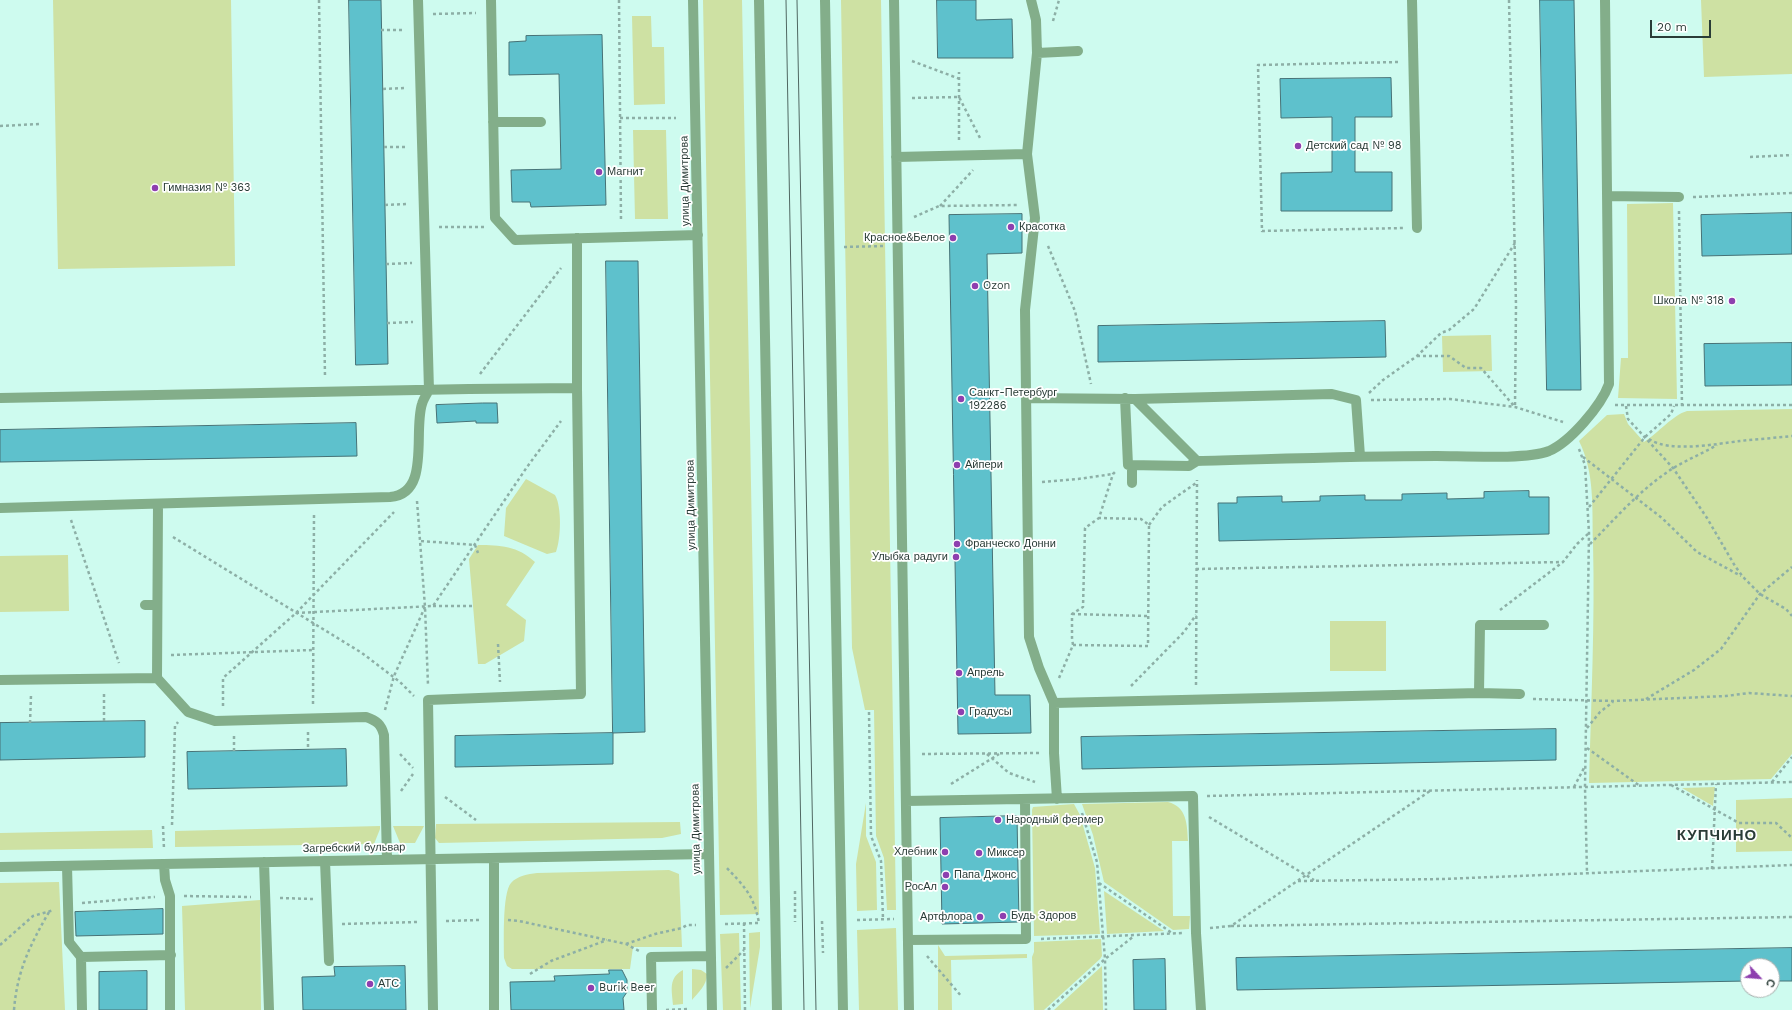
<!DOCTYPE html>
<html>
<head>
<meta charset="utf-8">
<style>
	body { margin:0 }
	#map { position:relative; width:1792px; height:1010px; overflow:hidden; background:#cefbef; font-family:"Work Sans",sans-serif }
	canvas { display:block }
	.north { position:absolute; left:1740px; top:958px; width:40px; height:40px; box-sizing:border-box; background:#fff; border:1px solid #aab1af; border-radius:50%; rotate:116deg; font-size:11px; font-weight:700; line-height:16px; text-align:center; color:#2a3c37 }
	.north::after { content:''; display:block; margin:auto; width:14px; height:18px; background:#8e3faf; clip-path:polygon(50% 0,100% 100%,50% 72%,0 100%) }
	.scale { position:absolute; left:1650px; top:20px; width:61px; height:18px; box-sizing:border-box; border:2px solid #2a3c37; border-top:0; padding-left:5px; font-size:12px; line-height:14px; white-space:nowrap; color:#2a3c37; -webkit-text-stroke:3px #fff; paint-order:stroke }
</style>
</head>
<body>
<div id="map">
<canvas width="1792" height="1010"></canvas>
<div class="north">С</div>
<div class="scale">20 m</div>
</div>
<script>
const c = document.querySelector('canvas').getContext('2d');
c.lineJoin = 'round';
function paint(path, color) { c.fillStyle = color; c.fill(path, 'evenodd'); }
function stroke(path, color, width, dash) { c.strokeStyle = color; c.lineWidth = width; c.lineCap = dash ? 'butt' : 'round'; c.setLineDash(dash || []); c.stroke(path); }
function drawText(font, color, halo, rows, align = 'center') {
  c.font = font + ' "Work Sans",sans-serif'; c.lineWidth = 3.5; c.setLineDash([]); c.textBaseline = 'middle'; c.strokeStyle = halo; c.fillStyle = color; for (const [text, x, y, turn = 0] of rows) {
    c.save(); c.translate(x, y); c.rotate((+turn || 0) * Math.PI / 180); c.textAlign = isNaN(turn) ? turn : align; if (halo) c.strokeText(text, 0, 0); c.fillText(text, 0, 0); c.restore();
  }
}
paint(new Path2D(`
	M 53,0 L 231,0 L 235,266 L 58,269 Z
	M 703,0 L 742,0 L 759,914 L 720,915 Z
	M 841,0 L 881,0 L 896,910 L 887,910 L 884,858 L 876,836 L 874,710 L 865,710 L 852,648 Z
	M 1701,0 L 1792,0 L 1792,74 L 1704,77 Z
	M 632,16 L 651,16 L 652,47 L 664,47 L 665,104 L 634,105 Z
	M 633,130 L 666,130 L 668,219 L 635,219 Z
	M 1673,203 L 1677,399 L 1618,398 L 1621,358 L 1628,358 L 1627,204 Z
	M 1491,335 L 1492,371 L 1443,372 L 1442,336 Z
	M 1792,409 L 1792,754 L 1771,779 L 1589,783 C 1591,703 1595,623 1593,543 C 1592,508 1595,473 1579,441 L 1607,415 L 1624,414 L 1628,424 L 1644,442 C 1658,433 1673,415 1687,411 Z
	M 526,479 L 555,495 C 562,507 561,539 556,552 L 547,554 L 504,536 L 506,508 Z
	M 478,545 C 500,545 518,546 535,562 L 506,605 L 526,620 L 524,641 L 485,664 L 478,664 L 469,559 Z
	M 68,555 L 69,611 L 0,612 L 0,556 Z
	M 1330,621 L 1386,621 L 1386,671 L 1330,671 Z
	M 1715,787 L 1713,806 L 1682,788 Z
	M 1792,798 L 1792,851 L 1736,852 L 1736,800 Z
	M 1168,802 C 1187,807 1187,824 1188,841 L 1172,841 L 1173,916 L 1190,916 L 1189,929 L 1173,930 L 1104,882 L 1093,835 L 1082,804 Z
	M 866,803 L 866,836 L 876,862 L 877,910 L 857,911 L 856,864 Z
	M 1074,804 L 1080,815 L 1095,868 L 1100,934 L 1034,936 L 1032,810 L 1033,807 Z
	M 680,822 L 681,834 L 662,838 L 439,843 L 435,838 L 436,824 Z
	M 380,826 L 380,829 L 374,844 L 175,847 L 175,831 Z
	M 393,826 L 424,826 L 415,843 L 400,843 Z
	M 152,830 L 153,848 L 0,850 L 0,833 Z
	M 669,870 L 679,874 L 682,947 L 633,947 L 630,969 L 512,969 L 507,966 L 504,958 C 504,944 502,893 511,883 C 517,876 528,874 537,873 Z
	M 59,882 L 65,1010 L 0,1010 L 0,883 Z
	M 1104,891 L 1164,931 L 1107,934 Z
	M 260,900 L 261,1010 L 185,1010 L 182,906 Z
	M 896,928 L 898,1010 L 859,1010 L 857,930 Z
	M 760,932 L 760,947 L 750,1008 L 749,933 Z
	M 739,933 L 741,1010 L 723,1010 L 720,934 Z
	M 1101,939 L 1102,956 L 1100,959 L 1044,1010 L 1034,1010 L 1032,957 L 1034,952 L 1034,942 Z
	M 938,945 L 945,956 L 1027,954 L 1027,958 L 951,960 L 952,1010 L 938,1010 Z
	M 1102,966 L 1103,1010 L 1054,1010 Z
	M 692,969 L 701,970 L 707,974 C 707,985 698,993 692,1000 Z
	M 683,970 L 683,1004 L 673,1005 C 672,990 668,978 683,970 Z`), '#cee1a3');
const building = new Path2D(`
	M 349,0 L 381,0 L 388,364 L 356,365 Z
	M 937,0 L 976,0 L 976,20 L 1012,19 L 1013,58 L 938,58 Z
	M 1540,0 L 1574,0 L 1581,390 L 1547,390 Z
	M 602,35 L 606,205 L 531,207 L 530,202 L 512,202 L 511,170 L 561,169 L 559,74 L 509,75 L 509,42 L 526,41 L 526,36 Z
	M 1391,78 L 1392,117 L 1355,117 L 1355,172 L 1392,172 L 1392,211 L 1281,211 L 1281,173 L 1332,172 L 1332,117 L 1281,118 L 1280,79 Z
	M 1792,213 L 1792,254 L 1702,256 L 1701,215 Z
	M 1022,214 L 1022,253 L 987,254 L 995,695 L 1030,695 L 1031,733 L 958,734 L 949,215 Z
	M 606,261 L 638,261 L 645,732 L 613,733 Z
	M 1385,321 L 1386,357 L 1098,362 L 1098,326 Z
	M 1792,343 L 1792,385 L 1705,386 L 1704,344 Z
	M 483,403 L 497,403 L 498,423 L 476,423 L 476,421 L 437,423 L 436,405 Z
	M 356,423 L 357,456 L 0,462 L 0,430 Z
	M 1529,491 L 1529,497 L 1549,497 L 1549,534 L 1219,541 L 1218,503 L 1237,503 L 1237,497 L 1282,496 L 1282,502 L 1320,501 L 1320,496 L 1365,495 L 1365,500 L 1402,500 L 1402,494 L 1447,493 L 1447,499 L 1484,498 L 1484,492 Z
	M 145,721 L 145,757 L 0,760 L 0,723 Z
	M 1556,729 L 1556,760 L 1082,769 L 1081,737 Z
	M 613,733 L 613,764 L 455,767 L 455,736 Z
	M 346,749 L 347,786 L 188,789 L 187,752 Z
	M 1017,816 L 1019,922 L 942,924 L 940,818 Z
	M 163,909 L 163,934 L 76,936 L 75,912 Z
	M 1792,948 L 1792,981 L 1772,981 L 1772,966 L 1748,966 L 1748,981 L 1237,990 L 1236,958 Z
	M 1165,959 L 1166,1010 L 1134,1010 L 1133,960 Z
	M 405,966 L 406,1010 L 303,1010 L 302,977 L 335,976 L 334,967 Z
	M 609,970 L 622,970 L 627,980 L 627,992 L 623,998 L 624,1010 L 511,1010 L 510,982 L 555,981 L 554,976 L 609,974 Z
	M 147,971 L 147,1010 L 99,1010 L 99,972 Z`);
paint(building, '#5ec1cc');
stroke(building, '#467276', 1);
stroke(new Path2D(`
	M 319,0 L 325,377
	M 619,0 L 621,221
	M 1509,0 L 1516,305 L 1515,407
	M 433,14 L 476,13
	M 1053,21 L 1059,0
	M 381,30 L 405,30
	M 912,61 L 960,79
	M 1398,62 L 1258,65 L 1262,231 L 1403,228
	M 383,89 L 406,88
	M 912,98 L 959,97 L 981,140
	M 620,118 L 676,118
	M 0,126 L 39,124
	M 959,140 L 959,72
	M 384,147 L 407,147
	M 1750,157 L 1792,155
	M 1693,197 L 1792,193
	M 385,205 L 408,204
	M 940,206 L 973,170
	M 1679,211 L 1682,406
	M 914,217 L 939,206 L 1019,205
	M 439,227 L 484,227
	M 1048,246 L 1075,311 L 1091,384
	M 844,247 L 883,246
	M 386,264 L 412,263
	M 387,323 L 413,322
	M 1417,356 L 1449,356 L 1466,368 L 1481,368 L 1515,407
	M 480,374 L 561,268
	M 1369,393 L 1383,380 L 1417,356 L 1441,333 L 1449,330 L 1474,309 L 1515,243
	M 1371,400 L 1450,399 L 1515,407 L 1563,422
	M 1615,405 L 1792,405
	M 1626,406 L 1628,419 L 1673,468 L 1707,518 L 1735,566 L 1743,577 L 1760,594 L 1786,609 L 1792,616
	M 1649,439 C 1669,453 1716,444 1740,441 C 1757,439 1775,438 1792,436
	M 1579,449 L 1585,465 L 1589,533 L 1585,787 L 1587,873
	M 1583,457 L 1662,518 L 1697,552 L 1741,576
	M 1042,482 L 1078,479 L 1113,474
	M 417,501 L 425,607 L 428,685
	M 1589,507 L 1645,437 L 1671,414 L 1674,406
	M 71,520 L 119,663
	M 1149,525 L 1162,507 L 1196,483
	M 173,537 L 362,653 L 400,682 L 414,696
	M 421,541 L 475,545 L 478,553
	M 1590,544 C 1614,520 1637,493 1666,473 C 1681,462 1700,455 1717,445
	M 1196,569 L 1563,562
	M 433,606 L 472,606
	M 1500,610 L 1563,562 L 1577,544 L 1589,533
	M 296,613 L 433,606 L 527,467 L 561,421
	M 1072,614 L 1147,616
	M 498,644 L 500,682
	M 1073,645 L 1148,646 L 1149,525 L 1141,519 L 1099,518
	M 171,655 L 313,650
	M 1059,678 L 1073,645 L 1072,638 L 1072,614 L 1083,607 L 1085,528 L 1099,518 L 1113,474 L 1115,472
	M 1196,685 L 1197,480
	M 1131,686 L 1184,632 L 1196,615
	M 104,694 L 104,721
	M 1533,699 L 1613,701 L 1726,696 L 1749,693 L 1792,696
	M 1646,699 L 1694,670 L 1721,649 L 1760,594 L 1792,567
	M 313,704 L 314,515
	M 223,706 L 223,678 L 296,613 L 394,512
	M 385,710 L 394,676 L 425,607
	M 869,712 L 871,836 L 881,861 L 883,919
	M 30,723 L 31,695
	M 1587,728 L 1600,712 L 1613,702
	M 308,732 L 308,750
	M 234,736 L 234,751
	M 1587,748 L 1640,786
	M 400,754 L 413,768
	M 922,754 L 1039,753
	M 987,754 L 1009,773 L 1035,782
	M 1772,782 L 1792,757
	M 951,784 L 999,754
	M 1671,785 L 1739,823 L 1776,823 L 1792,838
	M 1574,787 L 1585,766
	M 401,791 L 413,774
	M 1207,796 L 1792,782
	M 445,797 L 476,820
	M 1082,813 L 1097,862 L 1105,959 L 1106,1010
	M 1209,817 L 1314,880
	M 172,825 L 175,726 L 178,722
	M 163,826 L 164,849
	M 1712,869 L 1716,784
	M 1298,881 L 1443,879 L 1792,865
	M 1099,883 L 1172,933
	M 795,891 L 795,922
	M 184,896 L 251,897
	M 280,898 L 313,899
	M 82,903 L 155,897
	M 508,920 L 519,921 L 626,944 L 639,951
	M 857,920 L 894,919
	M 446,921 L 479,920
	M 822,921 L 823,953
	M 744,923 L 745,1010
	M 342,924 L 417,922
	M 725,924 L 759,923 C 754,895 744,886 725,866
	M 1231,926 L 1792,917
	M 1210,928 L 1231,926 L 1430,791
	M 1041,939 L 1182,933
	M 626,944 L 655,934 L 682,928 L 687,925 L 696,925
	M 0,945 L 33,916 L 54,910
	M 927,956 L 962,997
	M 726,968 L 744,950
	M 530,974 L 551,961 L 607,940
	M 14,1010 C 17,971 30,945 49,912
	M 666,1010 L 688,1009
	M 1048,1010 L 1105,959 L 1134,936`), '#8dafa6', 2.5, [3, 3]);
stroke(new Path2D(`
	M 491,0 L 495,218 L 515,240 L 698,235
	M 693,0 L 712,1010
	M 759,0 L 777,1010
	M 825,0 L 843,1010
	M 894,0 L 909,1010
	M 1031,0 L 1036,20 L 1037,53 L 1027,154 L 1035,218 L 1025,310 L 1029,637 L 1039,668 L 1054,703 L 1054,753 L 1057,799
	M 1412,0 L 1417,228
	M 1037,53 L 1078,51
	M 493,122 L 541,122
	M 896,157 L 1027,154
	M 1607,196 L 1679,197
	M 0,398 L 469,389 L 577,388
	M 1027,398 L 1135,399 L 1197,461 C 1277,459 1357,456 1437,456 C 1463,456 1526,460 1549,451 C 1570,442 1601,406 1609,384 L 1605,0
	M 1125,398 L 1128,465 L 1189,466 L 1197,461
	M 1135,399 L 1332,394 L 1356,400 L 1360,456
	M 1132,465 L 1132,483
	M 158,504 L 157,678 L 188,712 L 215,721 L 366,717 C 377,721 381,724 384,735 L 387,860
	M 0,508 L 390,497 C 431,494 413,432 422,404 C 423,400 426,395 429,390 L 418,0
	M 145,605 L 157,605
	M 0,680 L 157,678
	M 1479,693 L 1520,694
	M 1054,703 L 1479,693 L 1480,625 L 1544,625
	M 906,801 L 1193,796 L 1196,933 L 1201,1010
	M 494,858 L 494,1010
	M 325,861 L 329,961
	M 264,862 L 269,1010
	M 164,864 L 165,880 L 170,896 L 170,1010
	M 67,866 L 69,942 L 81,957 L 82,1010
	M 0,867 L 708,854
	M 908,940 L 1026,939 L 1025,799
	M 81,957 L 171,955
	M 433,1010 L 428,700 L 581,694 L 577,388 L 577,238
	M 652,1010 L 651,957 L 711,956`), '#83ae8a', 10);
stroke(new Path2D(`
	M 786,0 L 804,1010
	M 797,0 L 816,1010`), '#506862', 1);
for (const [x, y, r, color] of [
	[1298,146,4,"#8e3faf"],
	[599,172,4,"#8e3faf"],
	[155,188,4,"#8e3faf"],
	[1011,227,4,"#8e3faf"],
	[953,238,4,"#8e3faf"],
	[975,286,4,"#8e3faf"],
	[1732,301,4,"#8e3faf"],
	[961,399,4,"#8e3faf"],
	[957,465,4,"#8e3faf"],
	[957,544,4,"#8e3faf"],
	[956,557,4,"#8e3faf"],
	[959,673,4,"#8e3faf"],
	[961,712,4,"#8e3faf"],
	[998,820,4,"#8e3faf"],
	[945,852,4,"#8e3faf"],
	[979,853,4,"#8e3faf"],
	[946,875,4,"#8e3faf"],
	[945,887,4,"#8e3faf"],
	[1003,916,4,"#8e3faf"],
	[980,917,4,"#8e3faf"],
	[370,984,4,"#8e3faf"],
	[591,988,4,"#8e3faf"]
]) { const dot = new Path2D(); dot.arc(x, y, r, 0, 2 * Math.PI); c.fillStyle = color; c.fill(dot); stroke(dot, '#fff', 1.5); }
drawText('11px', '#2a3c37', '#fff', [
	["Детский сад № 98",1306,146],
	["Магнит",607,172],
	["Гимназия № 363",163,188],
	["Красотка",1019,227],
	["Красное&Белое",945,238,"right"],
	["Ozon",983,286],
	["Школа № 318",1724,301,"right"],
	["Санкт-Петербург",969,393],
	["192286",969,406],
	["Айпери",965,465],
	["Франческо Донни",965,544],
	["Улыбка радуги",948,557,"right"],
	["Апрель",967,673],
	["Градусы",969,712],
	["Народный фермер",1006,820],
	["Хлебник",937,852,"right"],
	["Миксер",987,853],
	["Папа Джонс",954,875],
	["РосАл",937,887,"right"],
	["Будь Здоров",1011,916],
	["Артфлора",972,917,"right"],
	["АТС",378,984],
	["Burik Beer",599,988]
], 'left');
drawText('11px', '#2a3c37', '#fff', [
	["улица Димитрова",685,181,-91],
	["улица Димитрова",691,505,-91],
	["улица Димитрова",696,829,-91],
	["Загребский бульвар",354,848,-1]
]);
c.letterSpacing = '1px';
drawText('bold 15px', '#2a3c37', '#fff', [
	["КУПЧИНО",1717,836]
]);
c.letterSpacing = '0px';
</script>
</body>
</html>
